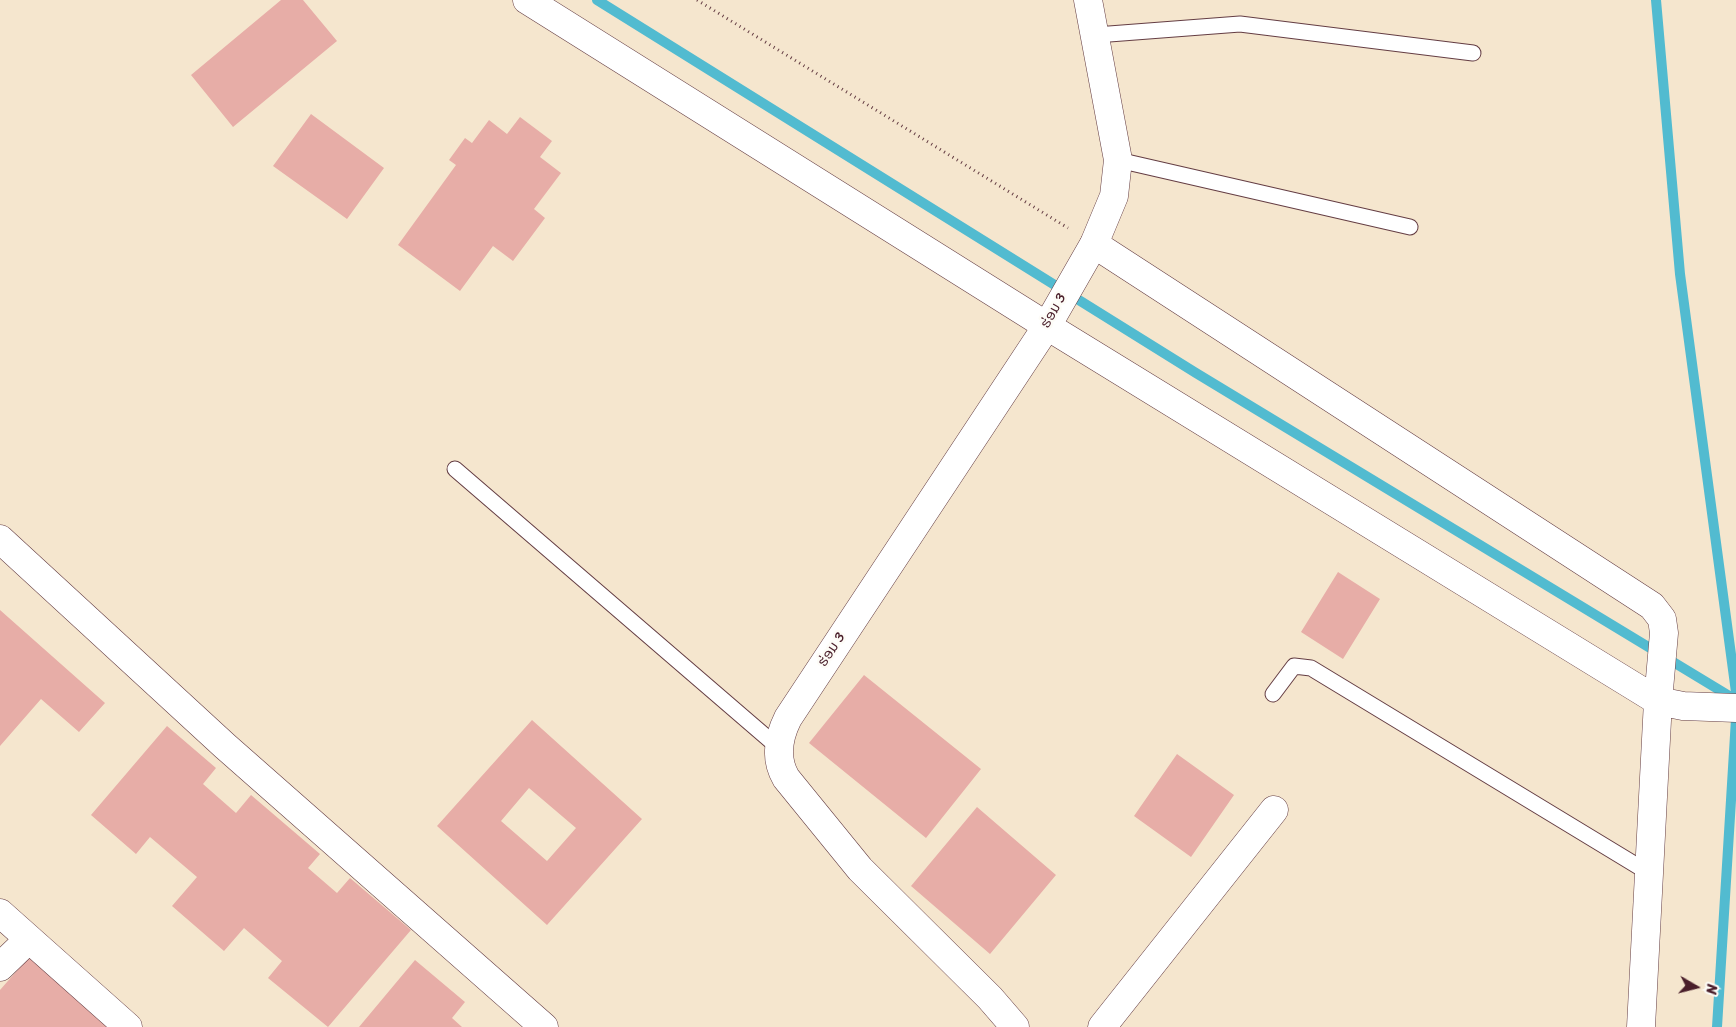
<!DOCTYPE html>
<html>
<head>
<meta charset="utf-8">
<style>
	body { margin:0 }
	#map { position:relative; width:1736px; height:1027px; overflow:hidden; background:#f5e6ce; font-family:Sriracha,sans-serif }
	canvas { display:block }
	.north { position:absolute; left:1671px; top:962px; width:50px; height:50px; -webkit-text-stroke:4px #fdfcf7; paint-order:stroke; rotate:98deg; font-size:14px; font-weight:700; line-height:20px; text-align:center; color:#4a1f2b }
	.north::after { content:''; display:block; margin:auto; width:18px; height:22px; background:#4a1f2b; clip-path:polygon(50% 0,100% 100%,50% 72%,0 100%) }
</style>
</head>
<body>
<div id="map">
<canvas width="1736" height="1027"></canvas>
<div class="north">N</div>
</div>
<script>
const c = document.querySelector('canvas').getContext('2d');
c.lineJoin = 'round';
function stroke(path, color, width, dash) { c.strokeStyle = color; c.lineWidth = width; c.lineCap = dash ? 'butt' : 'round'; c.setLineDash(dash || []); c.stroke(path); }
function paint(path, color) { c.fillStyle = color; c.fill(path, 'evenodd'); }
function drawText(font, color, halo, rows, align = 'center') {
  c.font = font + ' Sriracha,"Noto Sans Lao",sans-serif'; c.lineWidth = 5; c.setLineDash([]); c.textBaseline = 'middle'; c.strokeStyle = halo; c.fillStyle = color; for (const [text, x, y, turn = 0] of rows) {
    c.save(); c.translate(x, y); c.rotate((+turn || 0) * Math.PI / 180); c.textAlign = isNaN(turn) ? turn : align; if (halo) c.strokeText(text, 0, 0); c.fillText(text, 0, 0); c.restore();
  }
}
stroke(new Path2D(`
	M 597,0 L 1196,373 L 1736,700
	M 1656,0 L 1680,274 L 1736,692
	M 1717,1027 L 1736,719`), '#52bbd0', 10);
paint(new Path2D(`
	M 281,0 L 303,0 L 337,41 L 233,127 L 191,75 Z
	M 311,114 L 384,168 L 347,219 L 273,166 Z
	M 520,117 L 552,141 L 540,157 L 561,173 L 534,209 L 545,218 L 513,261 L 493,246 L 460,291 L 398,245 L 456,165 L 449,160 L 465,138 L 472,143 L 489,120 L 507,134 Z
	M 1338,572 L 1380,599 L 1343,659 L 1301,632 Z
	M 0,610 L 105,703 L 79,732 L 41,699 L 0,746 Z
	M 864,675 L 981,769 L 926,838 L 809,743 Z
	M 532,720 L 642,819 L 547,925 L 437,826 ZM 529,788 L 576,828 L 547,861 L 501,821 Z
	M 167,726 L 216,768 L 203,784 L 236,813 L 251,795 L 320,854 L 308,868 L 337,893 L 350,878 L 411,930 L 328,1027 L 268,978 L 282,961 L 244,928 L 224,951 L 172,906 L 197,877 L 150,837 L 136,854 L 91,815 Z
	M 1177,754 L 1234,795 L 1191,857 L 1134,816 Z
	M 977,807 L 1056,875 L 990,954 L 911,886 Z
	M 29,957 L 107,1027 L 0,1027 L 0,990 Z
	M 415,960 L 465,1002 L 452,1018 L 462,1027 L 359,1027 Z`), '#e7ada7');
const service = new Path2D(`
	M 1096,35 L 1240,24 L 1473,53
	M 1118,160 L 1410,227
	M 455,469 L 779,748
	M 1273,694 L 1294,666 L 1311,668 L 1649,873`);
const minor = new Path2D(`
	M 527,0 L 1047,326 L 1658,701 L 1683,706 L 1736,708
	M 1094,244 L 1652,606 L 1662,619 L 1664,633 L 1658,701 L 1641,1027
	M 0,539 L 225,746 L 544,1027
	M 0,913 L 128,1027
	M 0,967 L 28,940
	M 1102,1027 L 1274,810`);
const tertiary = new Path2D(`
	M 1015,1027 L 990,998 L 860,869 L 786,778 C 775,759 778,738 788,718 L 1047,326 L 1094,244 L 1114,196 L 1118,160 L 1088,0`);
stroke(service, '#643d43', 17);
stroke(minor, '#643d43', 29);
stroke(tertiary, '#643d43', 29);
stroke(new Path2D(`
	M 697,0 L 1068,228`), '#643d43', 3, [1, 4]);
stroke(service, '#fff', 15);
stroke(minor, '#fff', 28);
stroke(tertiary, '#fff', 28);
drawText('14px', '#4a1f2b', '#fdfcf7', [
	["ຮ່ອມ 3",1054,311,-61],
	["ຮ່ອມ 3",832,650,-57]
]);
</script>
</body>
</html>
